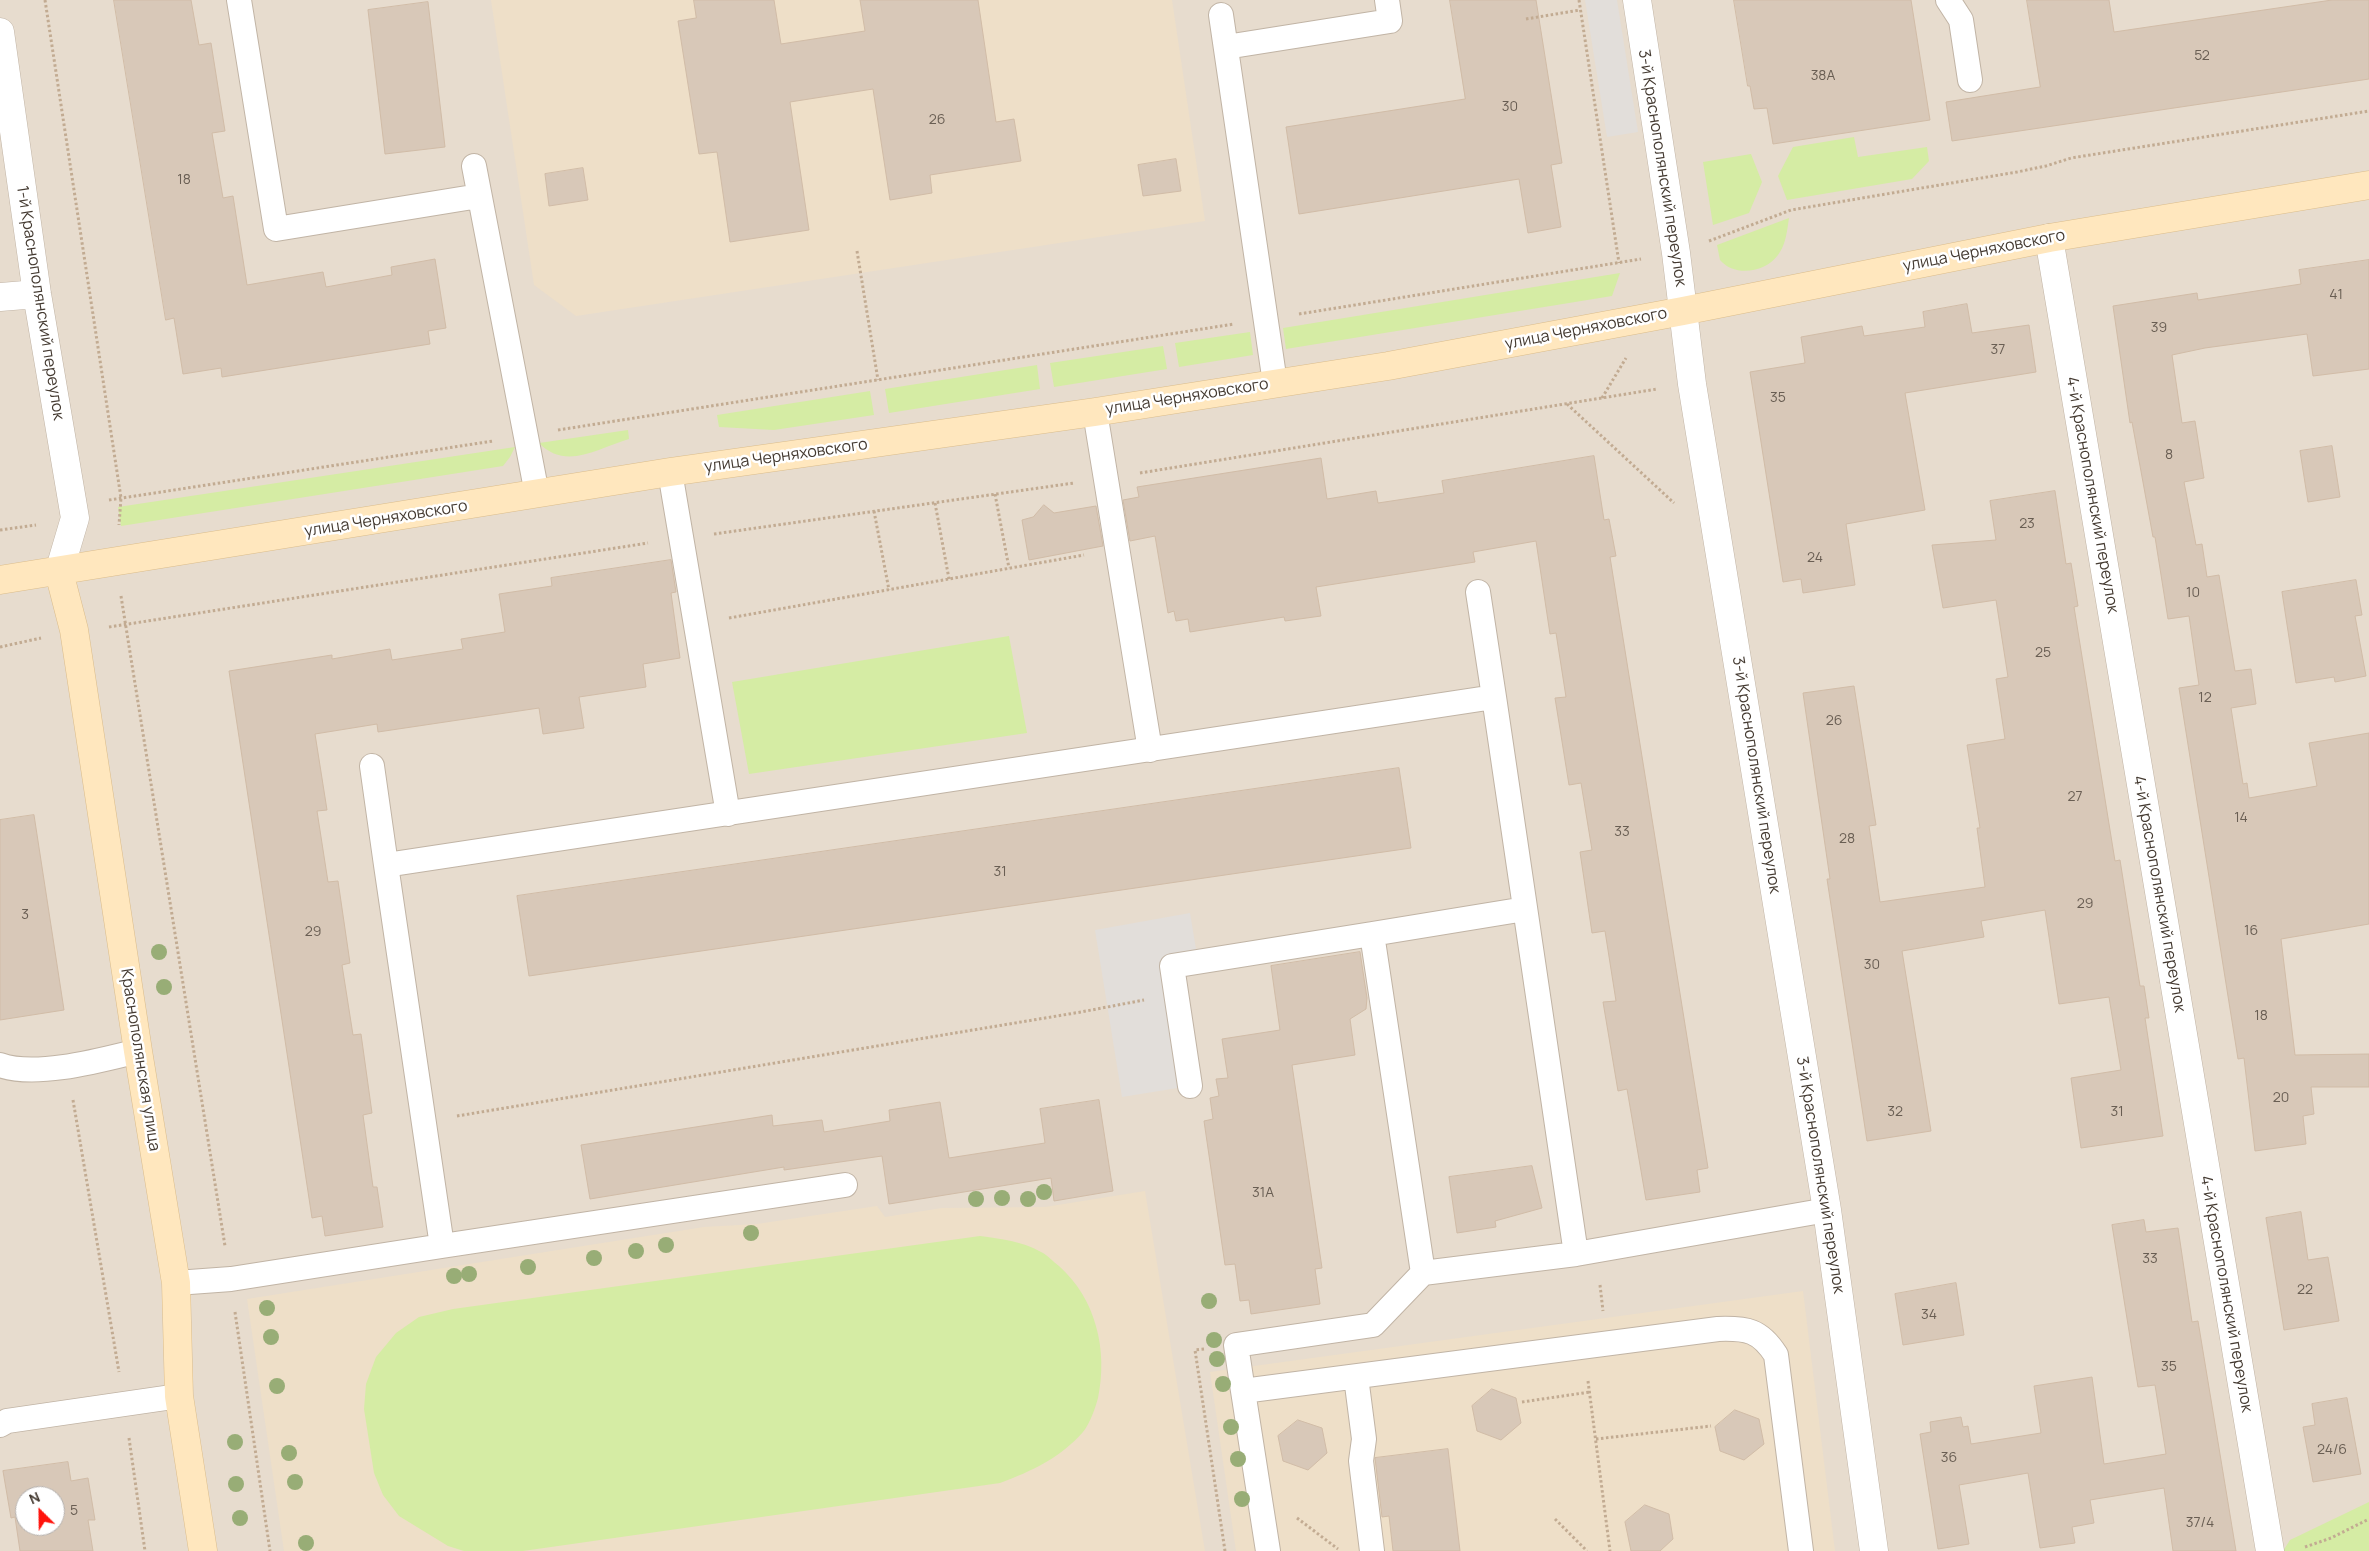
<!DOCTYPE html>
<html>
<head>
<meta charset="utf-8">
<style>
	body { margin:0 }
	#map { position:relative; width:2369px; height:1551px; overflow:hidden; background:#f3ebe1; font-family:Manrope,sans-serif }
	canvas { display:block }
	.north { position:absolute; left:15px; top:1486px; width:50px; height:50px; box-sizing:border-box; background:#fff; border:1px solid #b4b0ad; border-radius:50%; rotate:337deg; font-size:14px; font-weight:700; line-height:20px; text-align:center; color:#443a31 }
	.north::after { content:''; display:block; margin:auto; width:18px; height:22px; background:#ff120b; clip-path:polygon(50% 0,100% 100%,50% 72%,0 100%) }
</style>
</head>
<body>
<div id="map">
<canvas width="2369" height="1551"></canvas>
<div class="north">N</div>
</div>
<script>
const c = document.querySelector('canvas').getContext('2d');
c.lineJoin = 'round';
function paint(path, color) { c.fillStyle = color; c.fill(path, 'evenodd'); }
function stroke(path, color, width, dash) { c.strokeStyle = color; c.lineWidth = width; c.lineCap = dash ? 'butt' : 'round'; c.setLineDash(dash || []); c.stroke(path); }
function drawText(font, color, halo, rows, align = 'center') {
  c.font = font + ' Manrope,sans-serif'; c.lineWidth = 5; c.setLineDash([]); c.textBaseline = 'middle'; c.strokeStyle = halo; c.fillStyle = color; for (const [text, x, y, turn = 0] of rows) {
    c.save(); c.translate(x, y); c.rotate((+turn || 0) * Math.PI / 180); c.textAlign = isNaN(turn) ? turn : align; if (halo) c.strokeText(text, 0, 0); c.fillText(text, 0, 0); c.restore();
  }
}
paint(new Path2D(`
	M 0,0 L 2369,0 L 2369,1551 L 0,1551 ZM 25,1496 L 55,1496 L 55,1526 L 25,1526 Z`), '#e7dcce');
paint(new Path2D(`
	M 491,0 L 1172,0 L 1205,221 L 576,316 L 534,285 Z
	M 1145,1191 L 1205,1551 L 284,1551 L 247,1299 L 704,1227 L 757,1224 L 877,1206 L 885,1217 L 942,1208 L 1045,1207 Z
	M 1803,1291 L 1835,1551 L 1236,1551 L 1210,1372 Z`), '#eedfc8');
paint(new Path2D(`
	M 1854,137 L 1858,157 L 1927,147 L 1929,161 L 1912,179 L 1787,200 L 1778,176 L 1793,147 Z
	M 1751,154 L 1762,182 L 1749,213 L 1713,225 L 1703,162 Z
	M 1789,218 C 1787,231 1786,244 1778,255 C 1765,273 1734,277 1720,260 L 1717,245 Z
	M 1620,273 L 1612,296 L 1286,349 L 1283,328 Z
	M 1250,332 L 1253,355 L 1179,367 L 1175,343 Z
	M 1163,346 L 1167,369 L 1054,387 L 1050,363 Z
	M 1037,365 L 1040,389 L 889,413 L 885,389 Z
	M 870,391 L 874,415 L 774,430 L 719,427 L 717,415 Z
	M 628,430 L 629,439 C 598,448 566,471 539,443 Z
	M 515,447 L 510,457 L 503,466 L 121,526 L 118,507 Z
	M 1009,636 L 1027,733 L 749,774 L 732,682 Z
	M 980,1236 C 1001,1239 1022,1241 1041,1252 C 1048,1255 1053,1262 1059,1266 C 1096,1299 1108,1350 1098,1398 C 1095,1409 1090,1423 1083,1432 C 1060,1458 1032,1471 1000,1483 L 523,1551 L 464,1551 L 448,1546 L 399,1516 L 383,1495 L 374,1473 L 364,1409 L 366,1384 L 376,1357 L 396,1333 L 419,1317 L 453,1309 Z
	M 2369,1502 L 2369,1551 L 2283,1551 L 2290,1540 Z`), '#d5eca4');
paint(new Path2D(`
	M 1585,0 L 1617,0 L 1638,132 L 1607,137 Z
	M 1190,913 L 1198,961 L 1173,965 L 1190,1086 L 1122,1097 L 1095,930 Z`), '#e2deda');
const building = new Path2D(`
	M 114,0 L 191,0 L 199,45 L 211,43 L 225,131 L 212,133 L 223,198 L 233,196 L 247,285 L 323,272 L 326,287 L 392,275 L 391,267 L 435,259 L 446,328 L 428,331 L 430,344 L 222,377 L 221,368 L 183,374 L 174,318 L 166,320 Z
	M 694,0 L 774,0 L 781,44 L 865,31 L 860,0 L 978,0 L 996,122 L 1014,119 L 1021,161 L 930,175 L 932,193 L 890,200 L 873,89 L 790,102 L 809,230 L 730,242 L 717,152 L 699,154 L 678,21 L 696,18 Z
	M 1450,0 L 1536,0 L 1562,163 L 1551,165 L 1561,227 L 1528,233 L 1519,179 L 1299,214 L 1286,127 L 1465,99 Z
	M 1734,0 L 1911,0 L 1930,120 L 1773,144 L 1767,108 L 1754,109 L 1750,86 L 1748,86 Z
	M 2027,0 L 2109,0 L 2114,32 L 2332,0 L 2369,0 L 2369,79 L 1952,141 L 1946,102 L 2040,87 Z
	M 428,2 L 445,147 L 385,154 L 368,10 Z
	M 1176,159 L 1181,191 L 1143,196 L 1138,165 Z
	M 583,168 L 588,200 L 549,206 L 545,174 Z
	M 2369,260 L 2369,369 L 2313,376 L 2307,334 L 2205,348 L 2172,355 L 2182,423 L 2195,421 L 2204,478 L 2184,482 L 2196,545 L 2202,544 L 2207,577 L 2219,575 L 2235,671 L 2251,669 L 2256,704 L 2231,708 L 2243,784 L 2247,783 L 2249,798 L 2317,786 L 2309,743 L 2369,733 L 2369,924 L 2281,939 L 2295,1055 L 2369,1054 L 2369,1087 L 2311,1087 L 2314,1114 L 2303,1116 L 2306,1144 L 2255,1151 L 2244,1058 L 2238,1059 L 2179,688 L 2199,685 L 2189,616 L 2168,619 L 2155,537 L 2153,537 L 2132,422 L 2130,423 L 2113,306 L 2197,293 L 2198,300 L 2301,284 L 2299,270 Z
	M 1967,304 L 1972,333 L 2029,325 L 2036,372 L 1905,393 L 1925,510 L 1846,524 L 1855,585 L 1803,593 L 1801,579 L 1783,582 L 1750,372 L 1805,363 L 1801,337 L 1862,326 L 1864,336 L 1925,327 L 1923,312 Z
	M 2332,446 L 2340,497 L 2308,502 L 2300,451 Z
	M 1594,456 L 1604,520 L 1609,519 L 1616,556 L 1610,557 L 1708,1168 L 1697,1170 L 1700,1192 L 1646,1200 L 1627,1089 L 1618,1091 L 1603,1002 L 1616,1001 L 1605,931 L 1592,933 L 1580,852 L 1592,850 L 1581,783 L 1569,785 L 1555,698 L 1566,697 L 1556,633 L 1550,634 L 1536,541 L 1473,552 L 1475,562 L 1316,587 L 1321,616 L 1285,621 L 1284,617 L 1190,632 L 1188,619 L 1176,621 L 1174,611 L 1168,613 L 1155,536 L 1130,541 L 1123,500 L 1139,497 L 1137,487 L 1321,458 L 1327,499 L 1376,491 L 1378,503 L 1444,493 L 1442,481 Z
	M 2055,491 L 2066,564 L 2071,563 L 2078,606 L 2074,607 L 2115,861 L 2120,860 L 2140,986 L 2144,986 L 2149,1018 L 2145,1018 L 2163,1136 L 2081,1148 L 2071,1078 L 2121,1070 L 2109,997 L 2059,1004 L 2045,910 L 1981,921 L 1984,937 L 1902,951 L 1931,1131 L 1867,1141 L 1827,879 L 1830,879 L 1803,693 L 1854,686 L 1876,825 L 1869,826 L 1880,902 L 1985,887 L 1977,828 L 1980,828 L 1967,745 L 2005,739 L 1996,679 L 2008,677 L 1996,600 L 1943,608 L 1932,545 L 1996,540 L 1990,501 Z
	M 1044,505 L 1054,513 L 1096,506 L 1103,546 L 1029,560 L 1022,520 L 1033,517 Z
	M 671,560 L 676,592 L 671,593 L 680,658 L 643,664 L 646,687 L 579,697 L 584,728 L 543,734 L 539,708 L 378,732 L 377,724 L 315,734 L 327,810 L 317,811 L 328,882 L 338,881 L 350,963 L 342,965 L 353,1035 L 361,1034 L 372,1113 L 363,1115 L 373,1187 L 377,1187 L 383,1227 L 325,1236 L 322,1216 L 312,1218 L 229,671 L 332,655 L 332,659 L 390,649 L 392,660 L 463,649 L 461,639 L 505,632 L 499,594 L 552,586 L 551,578 Z
	M 2356,580 L 2362,615 L 2355,616 L 2366,676 L 2335,682 L 2334,677 L 2296,683 L 2282,592 Z
	M 1399,768 L 1411,848 L 529,976 L 517,896 Z
	M 34,815 L 64,1010 L 0,1020 L 0,820 Z
	M 1360,952 L 1367,998 L 1366,1009 L 1350,1019 L 1355,1055 L 1292,1065 L 1322,1268 L 1315,1269 L 1320,1304 L 1251,1314 L 1249,1300 L 1240,1301 L 1235,1264 L 1225,1265 L 1204,1121 L 1213,1119 L 1210,1098 L 1219,1096 L 1216,1079 L 1228,1078 L 1222,1039 L 1280,1030 L 1271,966 Z
	M 1099,1100 L 1113,1191 L 1054,1201 L 1051,1178 L 889,1204 L 882,1156 L 784,1170 L 784,1167 L 590,1199 L 581,1145 L 772,1115 L 773,1126 L 822,1120 L 824,1132 L 890,1121 L 889,1110 L 940,1102 L 949,1158 L 1045,1143 L 1040,1109 Z
	M 1532,1166 L 1542,1208 L 1495,1221 L 1496,1227 L 1457,1233 L 1449,1177 Z
	M 2301,1212 L 2308,1260 L 2328,1257 L 2339,1321 L 2284,1330 L 2266,1218 Z
	M 2144,1220 L 2146,1232 L 2178,1228 L 2192,1322 L 2198,1321 L 2236,1551 L 2173,1551 L 2164,1488 L 2090,1500 L 2094,1523 L 2072,1527 L 2075,1543 L 2040,1548 L 2028,1473 L 1959,1485 L 1969,1544 L 1938,1549 L 1920,1434 L 1931,1432 L 1930,1422 L 1961,1417 L 1963,1427 L 1968,1426 L 1971,1444 L 2041,1433 L 2034,1386 L 2092,1377 L 2104,1464 L 2166,1454 L 2155,1385 L 2138,1387 L 2112,1225 Z
	M 1956,1283 L 1964,1335 L 1903,1345 L 1895,1294 Z
	M 1492,1389 L 1516,1398 L 1521,1423 L 1501,1440 L 1477,1431 L 1472,1406 Z
	M 2347,1398 L 2361,1474 L 2313,1482 L 2303,1427 L 2315,1425 L 2312,1404 Z
	M 1735,1410 L 1759,1419 L 1764,1444 L 1744,1460 L 1720,1451 L 1715,1427 Z
	M 1298,1420 L 1322,1428 L 1327,1453 L 1308,1470 L 1283,1461 L 1278,1436 Z
	M 1448,1449 L 1460,1551 L 1393,1551 L 1389,1516 L 1382,1517 L 1375,1458 Z
	M 68,1462 L 71,1481 L 88,1478 L 95,1520 L 88,1520 L 93,1551 L 20,1551 L 15,1517 L 11,1518 L 3,1471 ZM 25,1496 L 55,1496 L 55,1526 L 25,1526 Z
	M 1645,1505 L 1669,1514 L 1673,1539 L 1660,1551 L 1631,1551 L 1625,1522 Z`);
paint(building, '#d8c8b8');
stroke(building, '#d1bca7', 1);
const lane = new Path2D(`
	M 239,0 L 276,229 L 479,196
	M 1948,0 L 1961,20 L 1970,80
	M 1221,15 L 1275,383
	M 1226,47 L 1390,21 L 1387,0
	M 474,166 L 537,494
	M 1095,412 L 1150,750
	M 670,472 L 728,814
	M 1478,592 L 1494,697
	M 372,766 L 386,865
	M 1525,909 L 1372,934 L 1423,1273 L 1576,1254
	M 0,1065 C 36,1078 101,1060 138,1051
	M 1190,1086 L 1172,966 L 1372,934
	M 442,1246 L 845,1185
	M 176,1283 L 231,1279 L 442,1246 L 386,865 L 1494,697 L 1576,1254 L 1827,1210
	M 1356,1377 L 1364,1439 L 1361,1461 L 1372,1551
	M 1243,1391 L 1236,1345 L 1373,1325 L 1423,1273
	M 0,1425 L 7,1421 L 179,1396
	M 1268,1551 L 1243,1391 L 1718,1329 C 1747,1328 1760,1330 1776,1355 L 1801,1551`);
const street = new Path2D(`
	M 1637,0 L 1676,253 L 1692,384 L 1827,1210 L 1874,1551
	M 0,32 L 37,294 L 75,518 L 59,572
	M 2049,238 L 2270,1551
	M 0,297 L 37,294`);
const secondary = new Path2D(`
	M 59,572 L 74,630 L 138,1051 L 176,1283 L 179,1396 L 203,1551
	M 0,580 L 670,472 L 1095,412 L 1388,366 L 1683,311 L 2049,238 L 2369,185`);
stroke(lane, '#c1b4a5', 26);
stroke(street, '#c1b4a5', 29);
stroke(secondary, '#dbbd8c', 29);
stroke(new Path2D(`
	M 45,0 L 121,498 L 119,525
	M 1579,0 L 1619,263
	M 1526,19 L 1580,10
	M 1709,241 L 1791,210 L 2017,172 L 2046,166 L 2071,158 L 2369,111
	M 857,251 L 878,380
	M 1299,314 L 1641,259
	M 1602,398 L 1626,358
	M 1567,404 L 1674,503
	M 558,430 L 1234,324
	M 1140,473 L 1657,389
	M 995,494 L 1009,568
	M 109,500 L 493,441
	M 935,503 L 949,579
	M 874,511 L 889,590
	M 0,530 L 36,525
	M 714,534 L 1074,483
	M 121,596 L 225,1246
	M 729,618 L 1084,555
	M 109,627 L 648,543
	M 0,647 L 41,638
	M 73,1100 L 119,1372
	M 457,1116 L 1081,1012 L 1144,1000
	M 1600,1285 L 1603,1311
	M 235,1312 L 270,1551
	M 1204,1349 L 1195,1350 L 1225,1551
	M 1588,1381 L 1610,1551
	M 1522,1402 L 1590,1392
	M 129,1438 L 145,1551
	M 1596,1439 L 1711,1426
	M 1297,1518 L 1338,1549
	M 1555,1519 L 1587,1551
	M 2305,1547 L 2331,1538 L 2369,1519`), '#c2ab92', 3, [2.5, 2.5]);
stroke(lane, '#fff', 24);
stroke(street, '#fff', 28);
stroke(secondary, '#ffe7be', 28);
c.fillStyle = '#98ad76';
for (const [x, y] of [
	[159,952],
	[164,987],
	[1044,1192],
	[1002,1198],
	[976,1199],
	[1028,1199],
	[751,1233],
	[666,1245],
	[636,1251],
	[594,1258],
	[528,1267],
	[469,1274],
	[454,1276],
	[1209,1301],
	[267,1308],
	[271,1337],
	[1214,1340],
	[1217,1359],
	[1223,1384],
	[277,1386],
	[1231,1427],
	[235,1442],
	[289,1453],
	[1238,1459],
	[295,1482],
	[236,1484],
	[1242,1499],
	[240,1518],
	[306,1543]
]) { c.beginPath(); c.arc(x, y, 8, 0, 2 * Math.PI); c.fill(); }
drawText('14px', '#695e53', null, [
	["52",2202,56],
	["38А",1823,76],
	["30",1510,107],
	["26",937,120],
	["18",184,180],
	["41",2336,295],
	["39",2159,328],
	["37",1998,350],
	["35",1778,398],
	["8",2169,455],
	["23",2027,524],
	["24",1815,558],
	["10",2193,593],
	["25",2043,653],
	["12",2205,698],
	["26",1834,721],
	["27",2075,797],
	["14",2241,818],
	["33",1622,832],
	["28",1847,839],
	["31",1000,872],
	["29",2085,904],
	["3",25,915],
	["16",2251,931],
	["29",313,932],
	["30",1872,965],
	["18",2261,1016],
	["20",2281,1098],
	["32",1895,1112],
	["31",2117,1112],
	["31А",1263,1193],
	["33",2150,1259],
	["22",2305,1290],
	["34",1929,1315],
	["35",2169,1367],
	["24/6",2332,1450],
	["36",1949,1458],
	["5",74,1511],
	["37/4",2200,1523]
]);
drawText('16px', '#443a31', '#fff', [
	["3-й Краснополянский переулок",1662,168,81],
	["улица Черняховского",1984,251,-11],
	["1-й Краснополянский переулок",40,303,81],
	["улица Черняховского",1586,329,-11],
	["улица Черняховского",1187,397,-9],
	["улица Черняховского",786,456,-8],
	["4-й Краснополянский переулок",2092,495,80],
	["улица Черняховского",386,519,-9],
	["3-й Краснополянский переулок",1756,775,81],
	["4-й Краснополянский переулок",2159,894,80],
	["Краснополянская улица",140,1060,81],
	["3-й Краснополянский переулок",1820,1175,81],
	["4-й Краснополянский переулок",2226,1294,80]
]);
</script>
</body>
</html>
